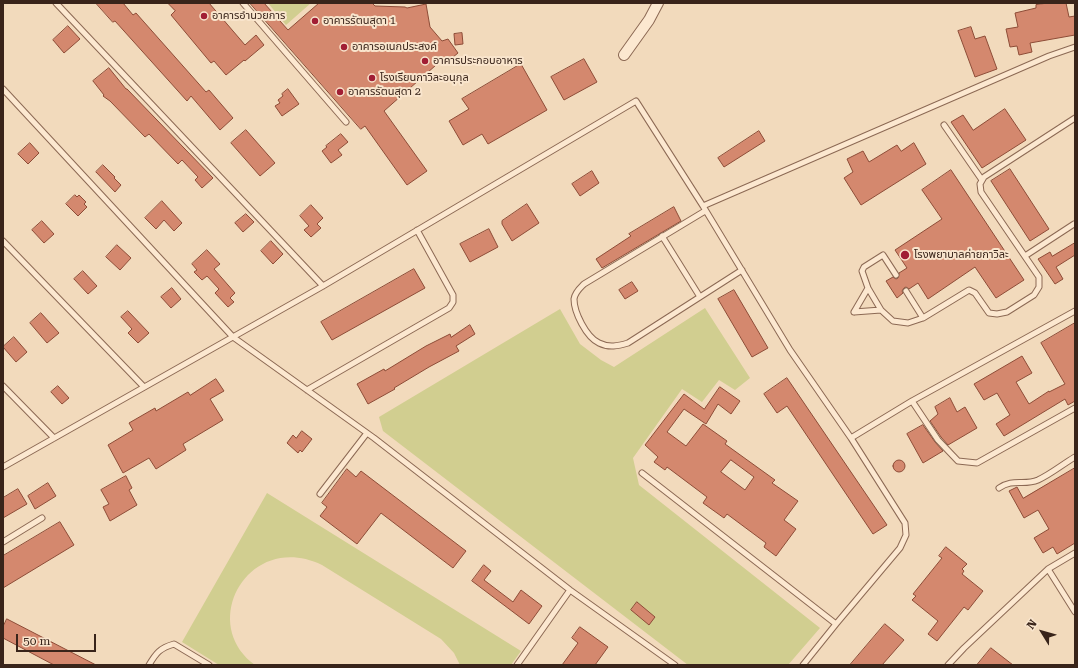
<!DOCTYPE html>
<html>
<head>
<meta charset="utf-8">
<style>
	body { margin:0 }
	#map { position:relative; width:1078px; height:668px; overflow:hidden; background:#f2dabc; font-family:"Roboto Serif",serif }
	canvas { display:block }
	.frame { position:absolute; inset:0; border:4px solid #39241a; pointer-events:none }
	.north { position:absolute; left:1022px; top:612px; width:40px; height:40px; -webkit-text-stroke:3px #f9e5cd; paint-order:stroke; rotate:307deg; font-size:11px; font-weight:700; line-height:16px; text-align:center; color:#39241a }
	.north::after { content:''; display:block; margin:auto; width:14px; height:18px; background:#39241a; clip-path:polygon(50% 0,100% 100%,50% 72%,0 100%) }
	.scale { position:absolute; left:16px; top:634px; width:80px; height:18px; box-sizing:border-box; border:2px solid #39241a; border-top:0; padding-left:5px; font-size:12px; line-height:14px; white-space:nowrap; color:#39241a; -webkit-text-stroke:3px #f9e5cd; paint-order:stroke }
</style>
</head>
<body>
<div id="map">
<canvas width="1078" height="668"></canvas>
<div class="frame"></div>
<div class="north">N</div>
<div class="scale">50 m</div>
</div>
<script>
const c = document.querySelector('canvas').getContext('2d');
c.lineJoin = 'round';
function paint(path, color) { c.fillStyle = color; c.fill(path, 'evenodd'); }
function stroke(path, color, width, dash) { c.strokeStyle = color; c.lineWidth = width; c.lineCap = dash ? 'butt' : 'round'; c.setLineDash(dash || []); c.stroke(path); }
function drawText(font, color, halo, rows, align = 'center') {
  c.font = font + ' "Roboto Serif","Noto Sans Thai",serif'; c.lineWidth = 4; c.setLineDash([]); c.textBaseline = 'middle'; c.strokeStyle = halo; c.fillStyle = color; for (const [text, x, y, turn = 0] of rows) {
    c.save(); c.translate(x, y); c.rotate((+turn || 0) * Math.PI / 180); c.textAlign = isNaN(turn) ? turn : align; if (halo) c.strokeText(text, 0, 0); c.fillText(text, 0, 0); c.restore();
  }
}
paint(new Path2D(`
	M 268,3 L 311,3 L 286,25 Z
	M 705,308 L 750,378 L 735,390 L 719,380 L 702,402 L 682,389 L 633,458 L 639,485 L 820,628 L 788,665 L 688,665 L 383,431 L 379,417 L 560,309 L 580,344 L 601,360 L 614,367 Z
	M 267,493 L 521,651 L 511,665 L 460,665 L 454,653 L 441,639 L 322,565 C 249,530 197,623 255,665 L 219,665 L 182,642 Z`), '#d1ce90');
const building = new Path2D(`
	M 96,3 L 123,3 L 133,15 L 136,13 L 206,92 L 209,90 L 233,118 L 220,130 L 191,96 L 187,101 L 115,21 L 113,22 Z
	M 168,3 L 209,3 L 245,45 L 256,35 L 264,45 L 245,61 L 244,60 L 226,75 L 214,61 L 211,63 L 171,15 L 175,11 Z
	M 250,3 L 264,3 L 288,30 L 319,3 L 372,3 L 375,6 L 405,7 L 407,8 L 426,4 L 430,27 L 442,41 L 448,39 L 458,53 L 447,62 L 444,58 L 384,111 L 427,171 L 407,185 L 365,126 L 361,129 Z
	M 1048,3 L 1066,3 L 1069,17 L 1075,16 L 1075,35 L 1030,43 L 1032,52 L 1019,55 L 1017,46 L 1010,47 L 1006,29 L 1018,27 L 1015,13 L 1036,8 L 1036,5 Z
	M 68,26 L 80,39 L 64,53 L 53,40 Z
	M 971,27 L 975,39 L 985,36 L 997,69 L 975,77 L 958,31 Z
	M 462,33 L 463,44 L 455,45 L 454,34 Z
	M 584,59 L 597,82 L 564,100 L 551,77 Z
	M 521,64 L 547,110 L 488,144 L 482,134 L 463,145 L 449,121 L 469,109 L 462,99 Z
	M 109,68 L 126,89 L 127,89 L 213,178 L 202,188 L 195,180 L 198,177 L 182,160 L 178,164 L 149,134 L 145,137 L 110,101 L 103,96 L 104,95 L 93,81 Z
	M 288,89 L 299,104 L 282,116 L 275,106 L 280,103 L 278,100 L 283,96 L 282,94 Z
	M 1005,109 L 1026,140 L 982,168 L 951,122 L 963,115 L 973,130 Z
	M 246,130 L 275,163 L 260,176 L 231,143 Z
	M 759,131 L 765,141 L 724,167 L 718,158 Z
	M 341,134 L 348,142 L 338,150 L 342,155 L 331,163 L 322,151 L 327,147 L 326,146 Z
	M 30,143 L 39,153 L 28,164 L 18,154 Z
	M 914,143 L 926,164 L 861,205 L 844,178 L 853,172 L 847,159 L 863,151 L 869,162 L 897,145 L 901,151 Z
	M 103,165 L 115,177 L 114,178 L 121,185 L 115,192 L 96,172 Z
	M 1010,169 L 1049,229 L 1030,241 L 991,181 Z
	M 951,170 L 1024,280 L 996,298 L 975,267 L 928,299 L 918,283 L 909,289 L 906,287 L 904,288 L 902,291 L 903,293 L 897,298 L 886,281 L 893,277 L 896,279 L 898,278 L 899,273 L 907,268 L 895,250 L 942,219 L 922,190 Z
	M 592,171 L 599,183 L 580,196 L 572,184 Z
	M 75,195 L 77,197 L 79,195 L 86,202 L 84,204 L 87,207 L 78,216 L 66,204 Z
	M 162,201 L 182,223 L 174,231 L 164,220 L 156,229 L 145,218 Z
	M 527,204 L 539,223 L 512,241 L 502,224 L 502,221 Z
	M 311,205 L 323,218 L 317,224 L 321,228 L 311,237 L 304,230 L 309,226 L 300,216 Z
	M 674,207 L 681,221 L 602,268 L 596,259 L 631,236 L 629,234 Z
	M 246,214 L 254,222 L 243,232 L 235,223 Z
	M 42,221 L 54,234 L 44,243 L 32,230 Z
	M 489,229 L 498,247 L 470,262 L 460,244 Z
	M 271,241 L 283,254 L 273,264 L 261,251 Z
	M 1075,243 L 1075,255 L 1056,267 L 1063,279 L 1055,284 L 1038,259 L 1050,252 L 1052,256 Z
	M 117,245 L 131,258 L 120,270 L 106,257 Z
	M 207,250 L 220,264 L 214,269 L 235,293 L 230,298 L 234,302 L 228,307 L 215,293 L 219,289 L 207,276 L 202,280 L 194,272 L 197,270 L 192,264 Z
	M 414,269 L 425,288 L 332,340 L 321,322 Z
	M 83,271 L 97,286 L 88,294 L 74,279 Z
	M 632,282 L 638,291 L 625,299 L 619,290 Z
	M 172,288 L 181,299 L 171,308 L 161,297 Z
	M 734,290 L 768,348 L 752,357 L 718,299 Z
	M 128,311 L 149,333 L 138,343 L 128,333 L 132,329 L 121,317 Z
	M 41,313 L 59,333 L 47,343 L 30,323 Z
	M 1075,323 L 1075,401 L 1068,405 L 1065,399 L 1004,436 L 996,424 L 1010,415 L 997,393 L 984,400 L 974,384 L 1022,356 L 1032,373 L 1016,382 L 1029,404 L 1049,391 L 1049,392 L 1065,384 L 1041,343 Z
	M 470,325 L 475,334 L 456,346 L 459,351 L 429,367 L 394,388 L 395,389 L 368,404 L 357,384 L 384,369 L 385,371 L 426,346 L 450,334 L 451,337 Z
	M 14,337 L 27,352 L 16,362 L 3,347 Z
	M 787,378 L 887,525 L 873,534 L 787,406 L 777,413 L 764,394 Z
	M 216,379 L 224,391 L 210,399 L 223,420 L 183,444 L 186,450 L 156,469 L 149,458 L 123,473 L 108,445 L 133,430 L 129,423 L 155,408 L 156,411 L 188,392 L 190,395 Z
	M 58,386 L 69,398 L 62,404 L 51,392 Z
	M 720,387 L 740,401 L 731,414 L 718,404 L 706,424 L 684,409 L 667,432 L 686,446 L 703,424 L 727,441 L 725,444 L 775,480 L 772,483 L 798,501 L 784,520 L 796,529 L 776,556 L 764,547 L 766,543 L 727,514 L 724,518 L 703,503 L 707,497 L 667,467 L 665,470 L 654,462 L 658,457 L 645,445 L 684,394 L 704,409 ZM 731,460 L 754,477 L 745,490 L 721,472 Z
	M 950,398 L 957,412 L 965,407 L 977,428 L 948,445 L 941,437 L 930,421 L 938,414 L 935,407 Z
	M 923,425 L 935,442 L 943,451 L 923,463 L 907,434 Z
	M 302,431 L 312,439 L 302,452 L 300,450 L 298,453 L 287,443 L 293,435 L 296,438 Z
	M893 466a6 6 0 1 1 12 0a6 6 0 1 1-12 0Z
	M 1075,468 L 1075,543 L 1057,554 L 1053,547 L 1043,553 L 1034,538 L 1049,529 L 1038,510 L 1024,518 L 1009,491 L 1017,487 L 1023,498 Z
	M 347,469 L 356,477 L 361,471 L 466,551 L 453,568 L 381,513 L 357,544 L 320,516 L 327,507 L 322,503 Z
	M 126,476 L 132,488 L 129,490 L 137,505 L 110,521 L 103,507 L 109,504 L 101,490 Z
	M 48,483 L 56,496 L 35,509 L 28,496 Z
	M 18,489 L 27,504 L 3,518 L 3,498 Z
	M 60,522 L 74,545 L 3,588 L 3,556 Z
	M 946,547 L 967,564 L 962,569 L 964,571 L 962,574 L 983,591 L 968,610 L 964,607 L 937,641 L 928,634 L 938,621 L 912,600 L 916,596 L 913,594 L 942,558 L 939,556 Z
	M 484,565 L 491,571 L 484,580 L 513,602 L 521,590 L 542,606 L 529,624 L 472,581 Z
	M 637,602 L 655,617 L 649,625 L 631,610 Z
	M 7,619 L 96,665 L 54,665 L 3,638 L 3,627 Z
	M 885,624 L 904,640 L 882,665 L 850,665 Z
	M 580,627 L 608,647 L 595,665 L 562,665 L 578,643 L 572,638 Z
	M 991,648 L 1013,665 L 977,665 Z`);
paint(building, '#d4886e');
stroke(building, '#8d4c37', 1);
const service = new Path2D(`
	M 56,3 L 323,286
	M 243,3 L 346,122
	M 3,89 L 233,337 L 374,438 L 570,590 L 675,665
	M 944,125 L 982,180
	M 703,206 L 1049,56 L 1075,47
	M 705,211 L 584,284 C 580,288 575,292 574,299 C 574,312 586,337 599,343 C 609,348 618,346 628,343 L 742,270
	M 662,236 L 700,297
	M 3,241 L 144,387
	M 1025,256 L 1074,224
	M 868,288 L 881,310
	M 906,291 L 923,318 L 969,290 L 975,293 L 989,313 L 997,314 L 1007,312 L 1034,295 L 1039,287 L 1039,277 L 981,192 L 980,184 L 984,177 L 1075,118
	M 854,312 L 868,288 L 862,271 L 864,267 L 883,255 L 896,275
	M 854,312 L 881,310 L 893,321 L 908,323 L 923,318
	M 3,386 L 54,438
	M 307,390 L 449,308 L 453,302 L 453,295 L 417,230
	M 912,401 L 938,440 L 958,461 L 977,463 L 1075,408
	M 851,438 L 912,401 L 1075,311
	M 3,467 L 323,286 L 636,101 L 703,206 L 790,350 L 851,438 L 905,523 L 906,535 L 900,548 L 836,624 L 803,665
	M 642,473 L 836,624
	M 999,488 C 1013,478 1024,486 1038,480 C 1051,474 1063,464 1075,457
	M 320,494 L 367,433
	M 3,542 L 42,518
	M 1048,569 L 1075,612
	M 149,665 C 156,653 160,648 174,644 L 209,665
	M 517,665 L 570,590
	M 948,665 L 964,648 L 1048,569 L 1075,553`);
const minor = new Path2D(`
	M 624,55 L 649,20 L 658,3`);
stroke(service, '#8c6954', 7);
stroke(minor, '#8c6954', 12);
stroke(service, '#fce8d0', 5);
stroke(minor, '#fce8d0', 10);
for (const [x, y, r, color] of [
	[204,16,4,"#a11e34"],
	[315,21,4,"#a11e34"],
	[344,47,4,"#a11e34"],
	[425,61,4,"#a11e34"],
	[372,78,4,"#a11e34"],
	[340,92,4,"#a11e34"],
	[905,255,5,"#a11e34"]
]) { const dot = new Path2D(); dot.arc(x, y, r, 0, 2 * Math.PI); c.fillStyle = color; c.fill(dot); stroke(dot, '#f9e5cd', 1.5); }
drawText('11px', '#39241a', '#f9e5cd', [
	["อาคารอำนวยการ",212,16],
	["อาคารรัตนสุดา 1",323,21],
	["อาคารอเนกประสงค์",352,47],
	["อาคารประกอบอาหาร",433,61],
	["โรงเรียนกาวิละอนุกุล",380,78],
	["อาคารรัตนสุดา 2",348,92],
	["โรงพยาบาลค่ายกาวิละ",914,255]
], 'left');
</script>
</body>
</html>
